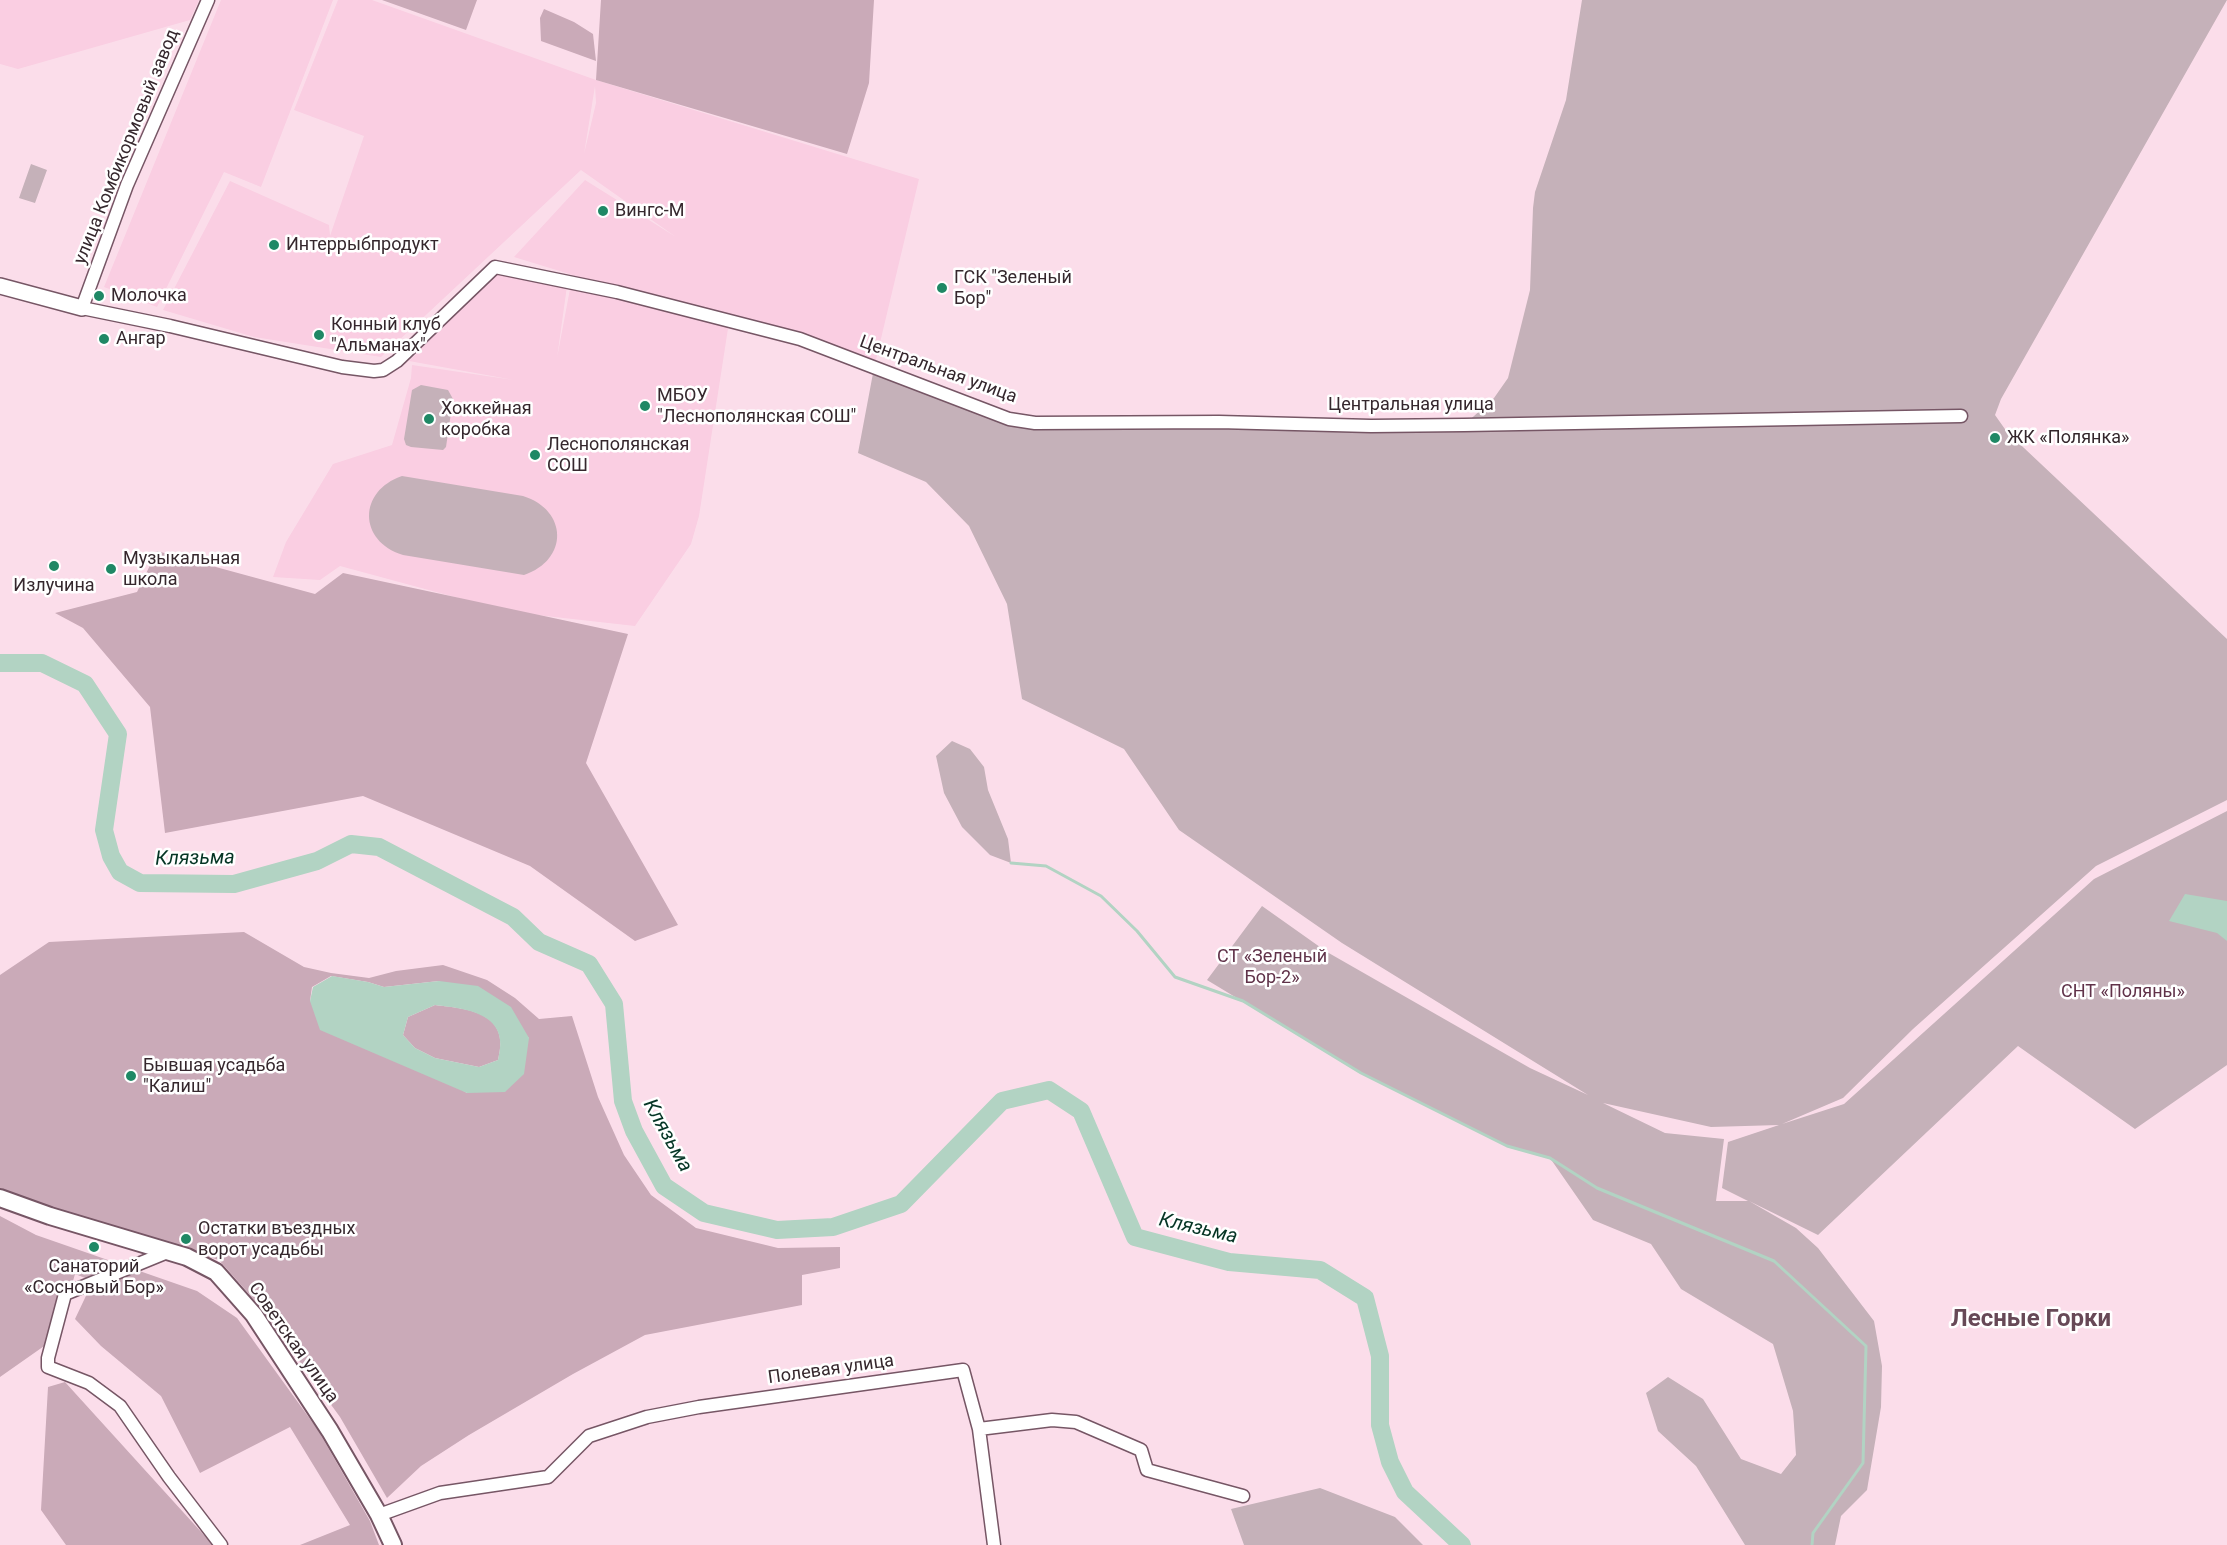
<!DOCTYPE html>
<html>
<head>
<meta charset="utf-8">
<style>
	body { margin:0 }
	canvas { display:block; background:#fbddea }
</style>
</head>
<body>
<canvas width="2227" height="1545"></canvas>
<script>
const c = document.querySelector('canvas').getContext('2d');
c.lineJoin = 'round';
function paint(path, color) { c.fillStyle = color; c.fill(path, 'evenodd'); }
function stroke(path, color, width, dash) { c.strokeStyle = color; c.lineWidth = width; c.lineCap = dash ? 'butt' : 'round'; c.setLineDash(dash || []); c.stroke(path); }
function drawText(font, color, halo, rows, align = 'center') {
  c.font = font + ' Roboto,sans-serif'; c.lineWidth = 5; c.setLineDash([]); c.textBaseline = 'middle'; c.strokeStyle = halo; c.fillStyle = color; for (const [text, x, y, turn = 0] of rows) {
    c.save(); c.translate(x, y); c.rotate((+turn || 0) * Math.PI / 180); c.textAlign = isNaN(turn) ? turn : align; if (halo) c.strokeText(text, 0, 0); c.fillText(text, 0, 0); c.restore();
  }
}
paint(new Path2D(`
	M 0,0 L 199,0 L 190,20 L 18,69 L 0,64 Z
	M 221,0 L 333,0 L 261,187 L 224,172 L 157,307 L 104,287 Z
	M 338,0 L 372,0 L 596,80 L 919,179 L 874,368 L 729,322 L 699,516 L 691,544 L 635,626 L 510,612 L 340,566 L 320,580 L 273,577 L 286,542 L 333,464 L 392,445 L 411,378 L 412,365 L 514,380 L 409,361 L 498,271 L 567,286 L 557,358 L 570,289 L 713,318 L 514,257 L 585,180 L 676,237 L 581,170 L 381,357 L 254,337 L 163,310 L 230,181 L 329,225 L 330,236 L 364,136 L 294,110 ZM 595,85 L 596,103 L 584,154 L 595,86 Z`), '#facee2');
paint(new Path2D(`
	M 1582,0 L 2227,0 L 2001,399 L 1995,415 L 2007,432 L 2227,639 L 2227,800 L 2096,866 L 1913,1029 L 1843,1098 L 1782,1124 L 1844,1104 L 2094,879 L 2227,811 L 2227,1065 L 2135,1129 L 2018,1046 L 1818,1235 L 1749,1201 L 1796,1228 L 1818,1248 L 1874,1321 L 1882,1366 L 1881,1407 L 1867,1490 L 1841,1516 L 1835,1545 L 1745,1545 L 1696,1466 L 1658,1431 L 1646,1393 L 1668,1377 L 1703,1399 L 1741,1459 L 1781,1474 L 1796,1455 L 1793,1411 L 1773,1344 L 1681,1289 L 1651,1244 L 1593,1220 L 1550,1158 L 1507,1146 L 1361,1073 L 1207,980 L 1262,906 L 1327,952 L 1530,1068 L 1588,1095 L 1342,943 L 1179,830 L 1124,749 L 1022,699 L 1007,604 L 969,526 L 926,482 L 858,453 L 874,368 L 1009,419 L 1464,425 L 1494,398 L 1508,378 L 1530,290 L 1533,208 L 1535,192 L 1566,100 ZM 1603,1103 L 1711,1127 L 1779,1125 L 1728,1142 L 1722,1188 L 1748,1201 L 1716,1201 L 1724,1139 L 1665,1133 Z
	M 31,164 L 47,170 L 35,203 L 19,198 Z
	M 421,385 L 448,390 L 453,399 L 446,447 L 443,450 L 411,447 L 406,445 L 404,439 L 412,390 Z
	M 402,476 L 523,496 C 568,510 569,560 524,575 L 403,555 C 358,541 358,491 402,476 Z
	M 952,741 L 970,749 L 984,767 L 988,790 L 1008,839 L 1011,863 L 990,855 L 962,827 L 944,793 L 936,756 Z
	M 1320,1488 L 1395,1517 L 1423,1545 L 1244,1545 L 1231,1509 Z`), '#c5b1b9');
paint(new Path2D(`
	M 382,0 L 477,0 L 466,30 Z
	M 601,0 L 874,0 L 869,83 L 847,154 L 596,80 Z
	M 544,9 L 574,22 L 593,34 L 596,61 L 541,41 L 540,18 Z
	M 157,551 L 315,594 L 343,573 L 628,634 L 586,763 L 678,925 L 635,941 L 530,866 L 363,796 L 165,833 L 150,707 L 83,628 L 55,613 L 137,592 Z
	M 244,932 L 304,967 L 331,973 L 369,978 L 396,971 L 443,965 L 487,980 L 515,998 L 539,1019 L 572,1016 L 598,1097 L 624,1155 L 651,1195 L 696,1228 L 778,1248 L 840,1247 L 840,1268 L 802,1275 L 802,1305 L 645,1335 L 573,1374 L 469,1435 L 421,1466 L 387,1498 L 340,1417 L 257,1303 L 219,1260 L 5,1193 L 0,1188 L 0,975 L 49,942 ZM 331,976 L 368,982 L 384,987 L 439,981 L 529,1038 L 467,1093 L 310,1001 L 312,987 Z
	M 435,1005 C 470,1009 511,1013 498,1060 L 479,1067 L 435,1058 L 415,1048 L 403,1035 L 408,1017 Z
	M 0,1216 L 36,1235 L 197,1291 L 237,1318 L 318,1430 L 370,1521 L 379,1545 L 300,1545 L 350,1525 L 290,1427 L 200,1473 L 161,1396 L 101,1346 L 75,1319 L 93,1281 L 75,1274 L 57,1337 L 0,1377 Z
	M 65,1382 L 213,1545 L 66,1545 L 41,1510 L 48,1387 Z`), '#caaab8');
paint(new Path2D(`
	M 2185,894 L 2227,901 L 2227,941 L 2217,933 L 2169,921 Z
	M 332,976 L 368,982 L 384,987 L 439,981 L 478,986 L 511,1007 L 529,1038 L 524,1074 L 505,1092 L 467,1093 L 320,1030 L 310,1001 L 313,987 ZM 435,1005 C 469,1009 511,1014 498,1060 L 479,1067 L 435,1058 L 415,1048 L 403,1035 L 408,1017 Z`), '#b2d3c3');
stroke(new Path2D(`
	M 1011,863 L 1046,866 L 1101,896 L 1137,931 L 1175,977 L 1243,1001 L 1361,1073 L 1507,1146 L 1550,1158 L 1597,1188 L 1774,1261 L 1866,1346 L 1863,1463 L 1813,1533 L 1812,1545`), '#b2d3c3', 3);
stroke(new Path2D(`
	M 0,663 L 42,663 L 85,684 L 118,734 L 104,830 L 111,856 L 120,872 L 140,883 L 234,884 L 317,861 L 351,844 L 379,847 L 513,917 L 539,942 L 589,964 L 614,1004 L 623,1101 L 634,1131 L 664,1186 L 704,1213 L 777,1230 L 833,1227 L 901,1204 L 1002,1101 L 1049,1090 L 1081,1111 L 1135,1237 L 1229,1262 L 1320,1270 L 1365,1298 L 1380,1356 L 1380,1425 L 1390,1462 L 1405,1492 L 1462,1545`), '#b2d3c3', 18);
const minor = new Path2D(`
	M 208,0 L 127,185 L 82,308 L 170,326 L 342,367 L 374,371 L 383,370 L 397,361 L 495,267 L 617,292 L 800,339 L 1009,419 L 1035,423 L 1219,422 L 1371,426 L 1464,425 L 1961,416
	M 170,1251 L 65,1294 L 48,1358 L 48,1367 L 89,1383 L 120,1406 L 169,1477 L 221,1545
	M 979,1429 L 994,1545
	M 379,1515 L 440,1493 L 548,1477 L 589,1436 L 647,1417 L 699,1407 L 963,1370 L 979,1429 L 1052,1420 L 1076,1422 L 1141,1450 L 1147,1470 L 1243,1496`);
const tertiary = new Path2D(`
	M 0,286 L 82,308`);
const secondary = new Path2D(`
	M 0,1198 L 50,1216 L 187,1257 L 216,1272 L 254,1315 L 330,1431 L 379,1515 L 393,1545`);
stroke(minor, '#765665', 15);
stroke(tertiary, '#765665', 18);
stroke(secondary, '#765665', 20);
stroke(minor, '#fff', 12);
stroke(tertiary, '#fff', 15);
stroke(secondary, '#fff', 16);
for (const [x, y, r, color] of [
	[603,211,6,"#1f8865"],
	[274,245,6,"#1f8865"],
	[942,288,6,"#1f8865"],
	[99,296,6,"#1f8865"],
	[319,335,6,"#1f8865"],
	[104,339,6,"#1f8865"],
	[645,406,6,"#1f8865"],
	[429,419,6,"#1f8865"],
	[1995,438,6,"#1f8865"],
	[535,455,6,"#1f8865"],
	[54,566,6,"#1f8865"],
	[111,569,6,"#1f8865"],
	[131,1076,6,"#1f8865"],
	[186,1239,6,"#1f8865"],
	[94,1247,6,"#1f8865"]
]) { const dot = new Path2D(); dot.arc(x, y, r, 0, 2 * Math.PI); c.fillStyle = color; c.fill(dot); stroke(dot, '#fff', 2); }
drawText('18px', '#35272d', '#fff', [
	["улица Комбикормовый завод",127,147,-68],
	["Центральная улица",938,370,20],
	["Центральная улица",1411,405],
	["Советская улица",293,1343,55],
	["Полевая улица",831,1370,-8]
]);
drawText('18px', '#35272d', '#fff', [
	["Вингс-М",615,211],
	["Интеррыбпродукт",286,245],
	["ГСК \"Зеленый",954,278],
	["Бор\"",954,299],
	["Молочка",111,296],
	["Конный клуб",331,325],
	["\"Альманах\"",331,346],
	["Ангар",116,339],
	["МБОУ",657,396],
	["\"Леснополянская СОШ\"",657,417],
	["Хоккейная",441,409],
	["коробка",441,430],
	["ЖК «Полянка»",2007,438],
	["Леснополянская",547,445],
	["СОШ",547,466],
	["Музыкальная",123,559],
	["школа",123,580],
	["Излучина",54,586,"center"],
	["Бывшая усадьба",143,1066],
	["\"Калиш\"",143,1087],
	["Остатки въездных",198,1229],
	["ворот усадьбы",198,1250],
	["Санаторий",94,1267,"center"],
	["«Сосновый Бор»",94,1288,"center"]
], 'left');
drawText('18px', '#603249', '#fff', [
	["СТ «Зеленый",1272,957],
	["Бор-2»",1272,978],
	["СНТ «Поляны»",2123,992]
]);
drawText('italic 20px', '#053525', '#fff', [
	["Клязьма",195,859,-1],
	["Клязьма",667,1136,61],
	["Клязьма",1198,1229,13]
]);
drawText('bold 24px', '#674957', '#fff', [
	["Лесные Горки",2031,1320]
]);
</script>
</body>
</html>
